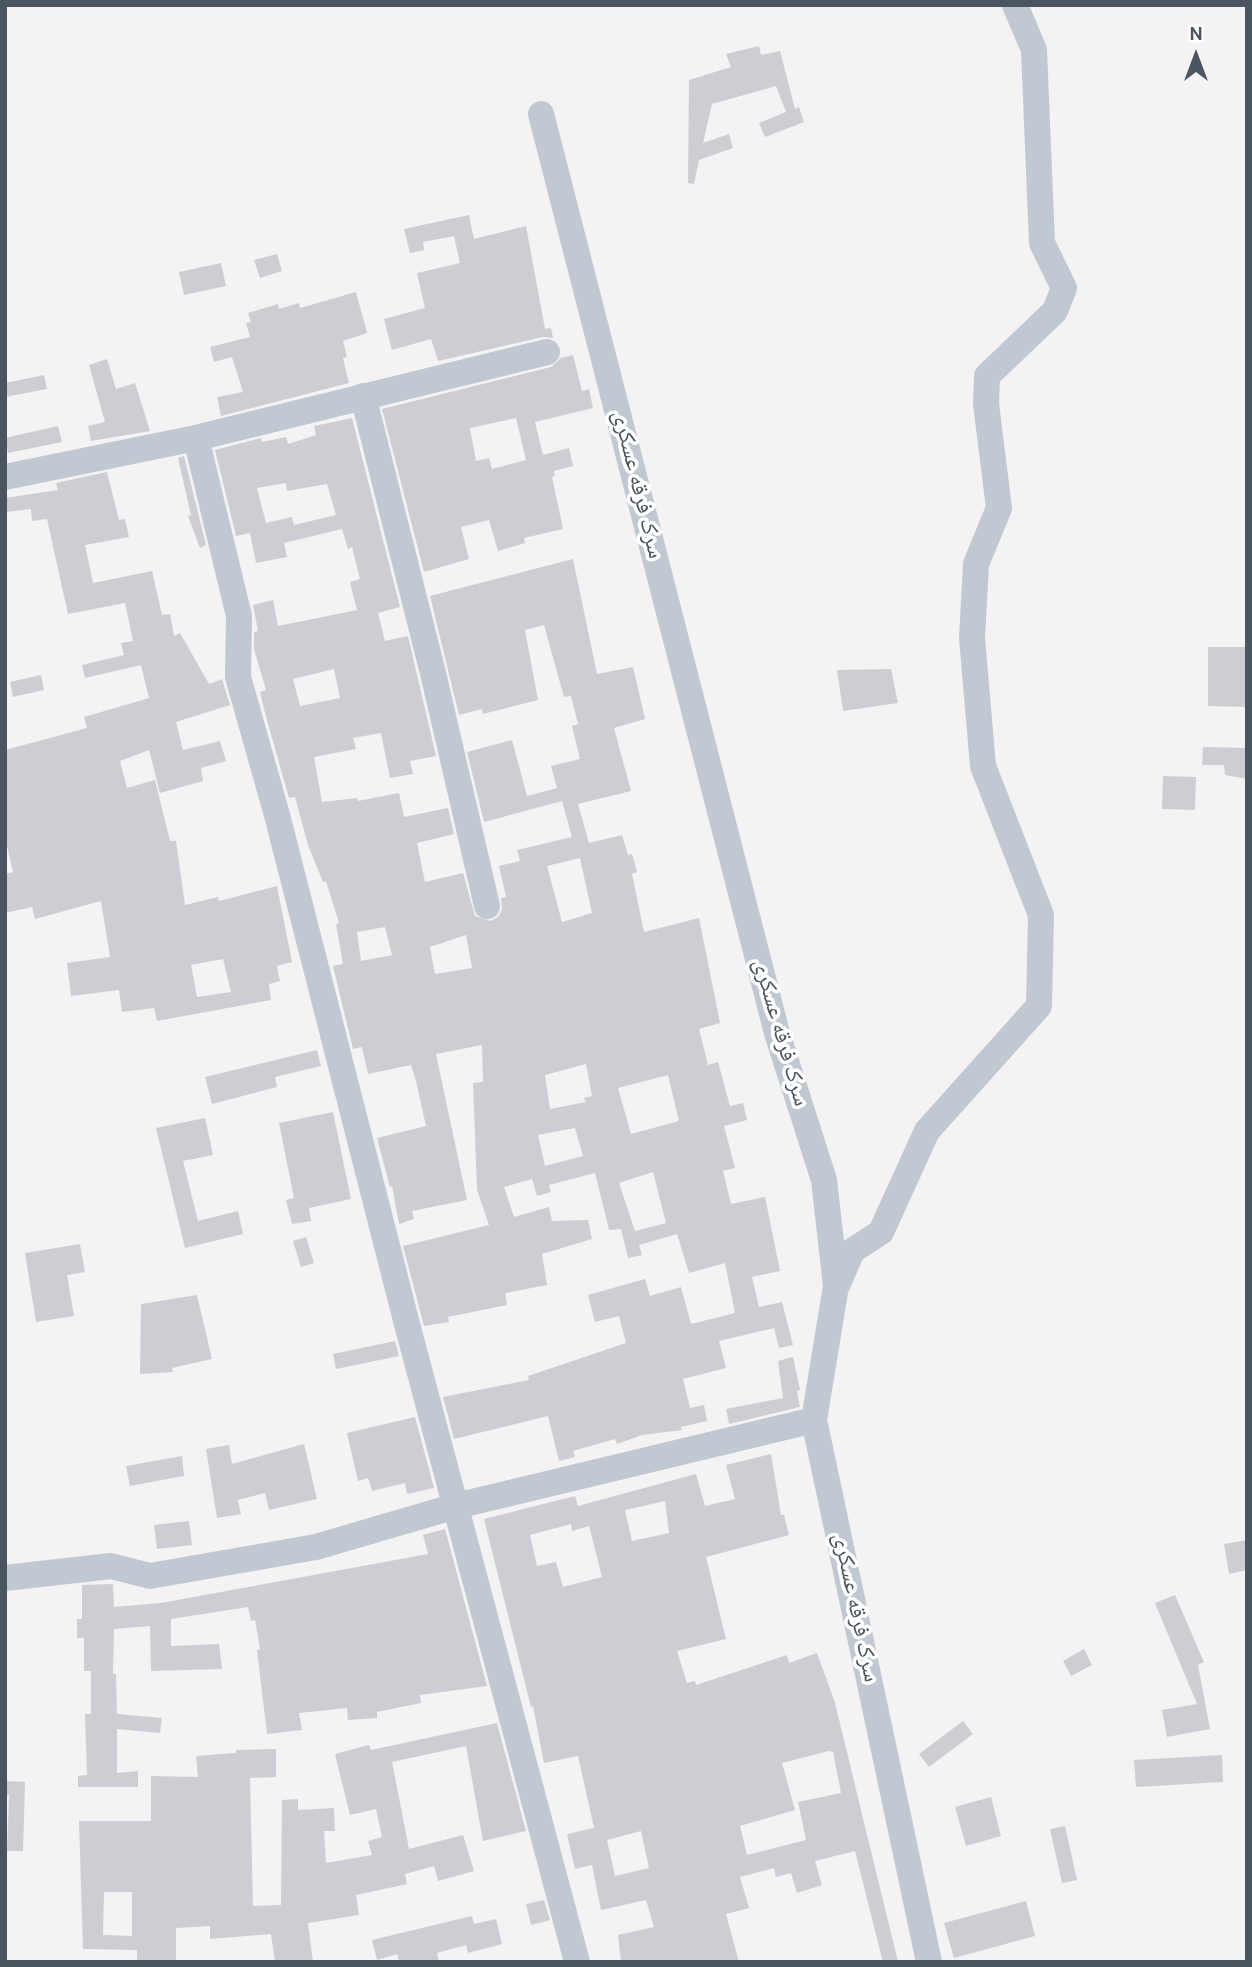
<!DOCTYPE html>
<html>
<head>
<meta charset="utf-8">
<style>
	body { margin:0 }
	#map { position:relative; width:1252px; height:1967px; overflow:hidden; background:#f4f2f2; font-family:Overpass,sans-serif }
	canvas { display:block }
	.frame { position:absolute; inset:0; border:7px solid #4a5560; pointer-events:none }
	.north { position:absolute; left:1161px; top:21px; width:70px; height:70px; -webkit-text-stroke:5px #fff; paint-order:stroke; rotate:0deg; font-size:19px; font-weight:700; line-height:28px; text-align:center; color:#4a5560 }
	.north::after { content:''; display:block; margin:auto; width:24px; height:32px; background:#4a5560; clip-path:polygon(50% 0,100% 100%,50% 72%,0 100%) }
</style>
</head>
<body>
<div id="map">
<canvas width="1252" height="1967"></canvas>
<div class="frame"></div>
<div class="north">N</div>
</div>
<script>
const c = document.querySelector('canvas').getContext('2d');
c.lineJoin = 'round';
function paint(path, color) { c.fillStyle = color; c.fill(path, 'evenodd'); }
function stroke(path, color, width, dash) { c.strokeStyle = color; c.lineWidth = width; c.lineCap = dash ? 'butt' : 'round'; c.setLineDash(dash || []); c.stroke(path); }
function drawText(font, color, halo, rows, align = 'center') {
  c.font = font + ' Overpass,"Noto Naskh Arabic",sans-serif'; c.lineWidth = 7; c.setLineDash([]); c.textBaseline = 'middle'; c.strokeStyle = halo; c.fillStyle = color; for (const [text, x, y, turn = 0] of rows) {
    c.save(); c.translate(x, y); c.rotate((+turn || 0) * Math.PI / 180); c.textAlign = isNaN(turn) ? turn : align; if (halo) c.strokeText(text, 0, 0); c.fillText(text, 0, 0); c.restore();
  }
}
paint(new Path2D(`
	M 759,46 L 761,55 L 780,51 L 795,109 L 799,107 L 804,122 L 765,137 L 759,123 L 786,112 L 776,86 L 712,104 L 703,143 L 729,134 L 733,148 L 699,160 L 694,184 L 688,183 L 689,80 L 731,67 L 726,54 Z
	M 469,215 L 474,239 L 526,226 L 545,329 L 551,328 L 553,338 L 543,337 L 438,361 L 431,339 L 392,350 L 384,319 L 425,308 L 417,273 L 460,263 L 454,236 L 423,242 L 424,250 L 410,253 L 404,229 Z
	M 277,254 L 282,271 L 260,278 L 254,260 Z
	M 221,263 L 226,286 L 184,295 L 179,272 Z
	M 356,292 L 367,333 L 343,341 L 347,357 L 343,358 L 349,383 L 221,416 L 217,397 L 243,392 L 232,357 L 214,362 L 210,347 L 250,337 L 246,323 L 251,322 L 248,313 L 278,304 L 279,309 L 299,303 L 300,308 Z
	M 573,355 L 582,391 L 589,389 L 593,408 L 535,422 L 543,455 L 569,448 L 573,466 L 554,471 L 555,476 L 552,477 L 563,529 L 524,538 L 525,543 L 498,551 L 489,520 L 461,527 L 469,559 L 424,572 L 382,409 L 551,367 L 561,358 ZM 516,418 L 526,460 L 492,469 L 489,458 L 476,461 L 470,428 Z
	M 107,359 L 116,389 L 135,383 L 150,431 L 91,441 L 88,426 L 105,422 L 89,365 Z
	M 44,375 L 47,389 L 5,397 L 5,383 Z
	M 352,418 L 400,607 L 378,613 L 385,641 L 408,636 L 436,756 L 410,761 L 413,774 L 390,778 L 381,733 L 353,738 L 356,749 L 314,757 L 322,802 L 357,798 L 358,801 L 399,793 L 404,817 L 448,808 L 454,834 L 417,843 L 425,882 L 463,873 L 475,916 L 491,921 L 498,917 L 502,910 L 501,898 L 506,897 L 499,866 L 520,861 L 517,850 L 572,837 L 562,801 L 484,822 L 467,752 L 512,740 L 527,796 L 557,788 L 551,766 L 580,759 L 572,726 L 578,724 L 571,696 L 564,697 L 544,625 L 525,630 L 538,700 L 483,714 L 482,709 L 459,715 L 430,596 L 573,559 L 597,674 L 633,667 L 645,719 L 614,728 L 631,791 L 578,804 L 589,843 L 622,835 L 628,855 L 632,854 L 637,872 L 632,874 L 644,932 L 699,918 L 720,1023 L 699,1029 L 708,1065 L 718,1062 L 730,1106 L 743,1103 L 747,1120 L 724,1126 L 735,1168 L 723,1171 L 731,1204 L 765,1197 L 780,1271 L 752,1277 L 759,1307 L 782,1302 L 793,1345 L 779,1348 L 774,1328 L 719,1341 L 726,1368 L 683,1379 L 690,1408 L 704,1405 L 707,1421 L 681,1427 L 682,1430 L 642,1435 L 617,1444 L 615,1439 L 573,1451 L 575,1457 L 559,1461 L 548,1416 L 454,1439 L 443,1397 L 529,1380 L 528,1376 L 626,1343 L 619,1316 L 595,1322 L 588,1295 L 645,1279 L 650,1296 L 681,1287 L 691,1324 L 735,1313 L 725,1263 L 689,1273 L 677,1234 L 639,1245 L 642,1255 L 628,1258 L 621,1229 L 609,1230 L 595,1173 L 549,1185 L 551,1192 L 537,1196 L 532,1179 L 504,1187 L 514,1217 L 549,1207 L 552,1221 L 588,1220 L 592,1239 L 542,1254 L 547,1285 L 505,1293 L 507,1305 L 448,1317 L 449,1322 L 424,1326 L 403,1246 L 489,1225 L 477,1190 L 473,1083 L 483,1082 L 482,1045 L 436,1054 L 467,1200 L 412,1211 L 414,1219 L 399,1224 L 392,1186 L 390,1187 L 377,1138 L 426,1126 L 416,1081 L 411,1065 L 368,1074 L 362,1047 L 353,1049 L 333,966 L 343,964 L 336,924 L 339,923 L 326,881 L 323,882 L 308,845 L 295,797 L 289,798 L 265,713 L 260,692 L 266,690 L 254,649 L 254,632 L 258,631 L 253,605 L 273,600 L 278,626 L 357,610 L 350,582 L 360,579 L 352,547 L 348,549 L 342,529 L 284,543 L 287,557 L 256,563 L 250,533 L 236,536 L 215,450 L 261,438 L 262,442 L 286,437 L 288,444 L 316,435 L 314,426 ZM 286,483 L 287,491 L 327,484 L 336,515 L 294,525 L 292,517 L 266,523 L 257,488 ZM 334,669 L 340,698 L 300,706 L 293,679 ZM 580,858 L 592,913 L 562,922 L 547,866 ZM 385,927 L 392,955 L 361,961 L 357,932 ZM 466,935 L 472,968 L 435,974 L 430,947 ZM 586,1064 L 592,1096 L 584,1098 L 586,1102 L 550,1109 L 545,1075 ZM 668,1075 L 679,1121 L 631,1134 L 618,1088 ZM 575,1128 L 583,1156 L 545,1166 L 538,1135 ZM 653,1172 L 666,1223 L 635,1231 L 619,1183 Z
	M 58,426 L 62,442 L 8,453 L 5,438 Z
	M 184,456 L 206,545 L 200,548 L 188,516 L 191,515 L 178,458 Z
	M 107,472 L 119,520 L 125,519 L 129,537 L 85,545 L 93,583 L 152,571 L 162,615 L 170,614 L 174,636 L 180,633 L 209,684 L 222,679 L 230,705 L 176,722 L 183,750 L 220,741 L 226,761 L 201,768 L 203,781 L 160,793 L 149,750 L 120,761 L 127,788 L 155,780 L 170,841 L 176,841 L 185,905 L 218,897 L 219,901 L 277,886 L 292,962 L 277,966 L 280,981 L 269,984 L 271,1000 L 157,1021 L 154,1008 L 122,1012 L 119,990 L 71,996 L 67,963 L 110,957 L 101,901 L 35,919 L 32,907 L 5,913 L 5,874 L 13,872 L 5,837 L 5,750 L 87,728 L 84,717 L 149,698 L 141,665 L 85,678 L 82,665 L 124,655 L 121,643 L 133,641 L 125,603 L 68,614 L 47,519 L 32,521 L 31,509 L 5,512 L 5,498 L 58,490 L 56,483 ZM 223,959 L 231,992 L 197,997 L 191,965 Z
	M 1208,647 L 1247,647 L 1247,707 L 1208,706 Z
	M 891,669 L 898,703 L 843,711 L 837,670 Z
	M 41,675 L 44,690 L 13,697 L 10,682 Z
	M 1203,747 L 1247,748 L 1247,779 L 1225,775 L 1224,765 L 1202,765 Z
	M 1163,776 L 1196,777 L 1195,810 L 1162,809 Z
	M 317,1050 L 321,1066 L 275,1077 L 277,1087 L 212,1104 L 205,1077 Z
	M 333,1112 L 351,1199 L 309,1208 L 311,1221 L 292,1224 L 286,1200 L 294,1198 L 279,1123 Z
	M 205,1118 L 213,1155 L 183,1161 L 198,1221 L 238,1211 L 243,1234 L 185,1248 L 156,1128 Z
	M 306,1237 L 314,1263 L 301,1267 L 293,1241 Z
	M 80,1244 L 85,1272 L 67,1275 L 74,1316 L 36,1322 L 25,1253 Z
	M 197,1295 L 212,1359 L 172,1368 L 173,1372 L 140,1374 L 141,1304 Z
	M 395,1341 L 399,1356 L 336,1369 L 333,1354 Z
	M 793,1357 L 800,1390 L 797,1391 L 800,1407 L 729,1424 L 726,1409 L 783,1398 L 778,1361 Z
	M 415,1417 L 434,1488 L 407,1494 L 405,1483 L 372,1491 L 368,1478 L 358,1481 L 347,1433 Z
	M 304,1444 L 317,1499 L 269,1510 L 265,1493 L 238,1500 L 241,1514 L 217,1518 L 206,1449 L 229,1445 L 232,1464 Z
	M 771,1454 L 781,1515 L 784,1515 L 789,1535 L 706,1557 L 726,1639 L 677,1651 L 687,1683 L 695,1681 L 696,1685 L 787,1655 L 789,1663 L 817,1653 L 835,1703 L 898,1962 L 883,1962 L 855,1851 L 815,1861 L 822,1885 L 797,1893 L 791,1873 L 776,1877 L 774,1868 L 740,1877 L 749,1908 L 726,1914 L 739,1962 L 621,1962 L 618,1935 L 654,1927 L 646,1900 L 601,1910 L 592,1865 L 575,1869 L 567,1834 L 594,1828 L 578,1756 L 544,1763 L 533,1706 L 531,1707 L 484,1519 L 575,1496 L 578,1506 L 696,1474 L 705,1506 L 735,1499 L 726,1465 ZM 665,1501 L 669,1533 L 632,1541 L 625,1510 ZM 571,1524 L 572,1531 L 589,1526 L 602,1577 L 563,1587 L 556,1562 L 537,1566 L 530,1535 ZM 829,1751 L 833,1752 L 841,1793 L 798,1802 L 806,1840 L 747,1855 L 740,1826 L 795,1810 L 782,1763 ZM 641,1831 L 649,1868 L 615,1876 L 607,1840 Z
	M 182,1456 L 184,1476 L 130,1486 L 126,1466 Z
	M 189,1521 L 192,1545 L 157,1549 L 154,1525 Z
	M 445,1529 L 487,1686 L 420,1695 L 421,1703 L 377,1712 L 377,1718 L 348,1720 L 347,1708 L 299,1713 L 302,1730 L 267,1734 L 257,1650 L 260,1649 L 255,1620 L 251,1621 L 248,1607 L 171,1619 L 171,1646 L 219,1644 L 222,1669 L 151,1671 L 150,1626 L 114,1629 L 113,1674 L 116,1674 L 117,1714 L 162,1718 L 160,1733 L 117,1729 L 117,1773 L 138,1771 L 138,1787 L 78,1787 L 78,1776 L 87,1775 L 85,1714 L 91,1714 L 91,1671 L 84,1671 L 84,1638 L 77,1638 L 77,1619 L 82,1619 L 82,1585 L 113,1584 L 114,1607 L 161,1603 L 428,1554 L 423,1535 Z
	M 1247,1540 L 1247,1570 L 1229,1574 L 1224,1544 Z
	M 1175,1595 L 1204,1662 L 1198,1665 L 1210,1729 L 1167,1737 L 1162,1710 L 1197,1704 L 1155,1603 Z
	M 1084,1649 L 1092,1665 L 1071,1676 L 1063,1661 Z
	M 963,1721 L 973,1734 L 929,1767 L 919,1754 Z
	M 497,1723 L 526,1831 L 483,1841 L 466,1746 L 392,1762 L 409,1849 L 463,1835 L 474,1871 L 438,1881 L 434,1866 L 405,1874 L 407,1884 L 356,1895 L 359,1915 L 308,1923 L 313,1962 L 275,1962 L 271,1934 L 210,1939 L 210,1926 L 176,1928 L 176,1962 L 137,1962 L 137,1950 L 83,1949 L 79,1821 L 151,1821 L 151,1776 L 198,1777 L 196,1756 L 236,1753 L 236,1750 L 276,1749 L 276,1777 L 250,1778 L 253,1906 L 281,1905 L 282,1800 L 298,1799 L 298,1810 L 334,1808 L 335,1831 L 324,1831 L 326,1863 L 372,1855 L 368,1841 L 382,1837 L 376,1809 L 350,1815 L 335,1754 L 369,1745 L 371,1750 ZM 104,1892 L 132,1892 L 132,1936 L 103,1935 Z
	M 1222,1755 L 1223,1782 L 1136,1787 L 1134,1760 Z
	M 5,1781 L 25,1782 L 23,1851 L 7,1851 L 9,1795 L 5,1795 Z
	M 991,1797 L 1001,1836 L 966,1846 L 955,1807 Z
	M 1065,1826 L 1077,1880 L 1062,1883 L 1050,1829 Z
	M 544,1900 L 550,1920 L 531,1925 L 526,1904 Z
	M 1026,1901 L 1035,1936 L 954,1958 L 944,1923 Z
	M 472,1916 L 474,1924 L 496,1919 L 502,1944 L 468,1953 L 466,1945 L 437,1953 L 439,1962 L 399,1962 L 397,1954 L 377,1960 L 372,1940 Z`), '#ccced4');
stroke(new Path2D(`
	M 541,114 L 777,1033 L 824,1180 L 836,1286 L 814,1420 L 929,1962
	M 363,396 L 433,673 L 487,906
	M 196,438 L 239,616 L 238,677 L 277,815 L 408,1328 L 577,1962
	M 5,477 L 196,438 L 547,352
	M 837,1286 L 852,1251 L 881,1232 L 927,1131 L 1039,1006 L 1041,915 L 983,766 L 972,638 L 976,564 L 999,508 L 986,404 L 987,376 L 1055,311 L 1064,288 L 1042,243 L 1034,50 L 1015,5
	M 5,1578 L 111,1566 L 150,1576 L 316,1547 L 456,1506 L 814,1420`), '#c0c9d1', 26);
drawText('23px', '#4a5560', '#fff', [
	["سرک فرقه عسکری",636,485,76],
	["سرک فرقه عسکری",779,1033,74],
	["سرک فرقه عسکری",854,1608,78]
]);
</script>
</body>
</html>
